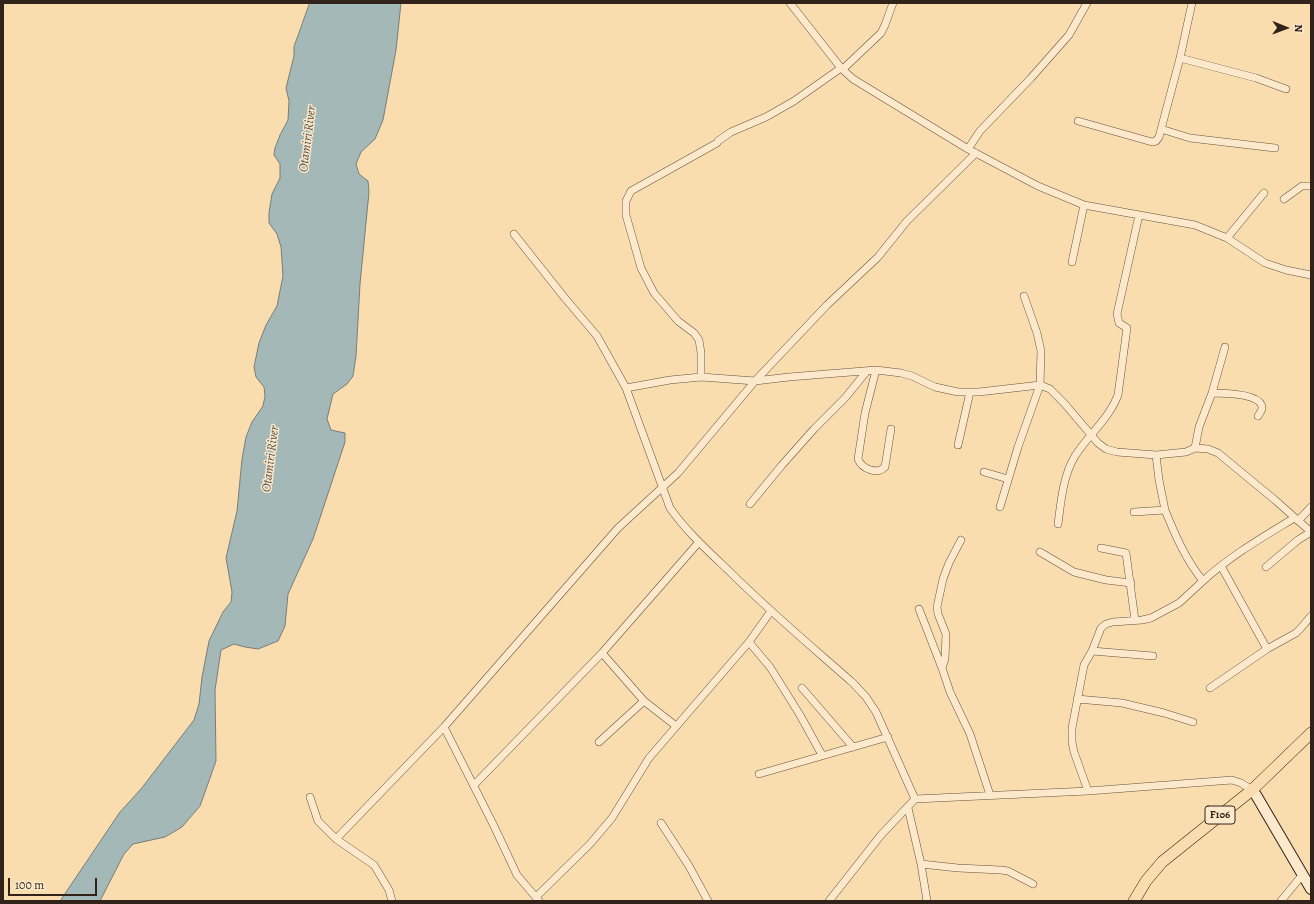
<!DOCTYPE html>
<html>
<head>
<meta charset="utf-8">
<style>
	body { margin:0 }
	#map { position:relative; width:1314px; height:904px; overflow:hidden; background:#faddaf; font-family:Alegreya,serif }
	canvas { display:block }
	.frame { position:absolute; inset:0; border:4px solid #312319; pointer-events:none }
	.north { position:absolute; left:1266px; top:8px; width:40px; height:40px; -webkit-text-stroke:3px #fce9cb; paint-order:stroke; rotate:91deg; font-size:11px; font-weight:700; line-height:16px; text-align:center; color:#312319 }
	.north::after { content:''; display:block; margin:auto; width:14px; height:18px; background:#312319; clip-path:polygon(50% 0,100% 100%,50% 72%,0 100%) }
	.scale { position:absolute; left:8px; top:878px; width:89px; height:18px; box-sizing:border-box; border:2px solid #312319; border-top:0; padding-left:5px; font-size:12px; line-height:14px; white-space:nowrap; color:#312319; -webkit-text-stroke:3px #fce9cb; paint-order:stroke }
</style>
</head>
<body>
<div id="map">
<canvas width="1314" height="904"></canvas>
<div class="frame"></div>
<div class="north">N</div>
<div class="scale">100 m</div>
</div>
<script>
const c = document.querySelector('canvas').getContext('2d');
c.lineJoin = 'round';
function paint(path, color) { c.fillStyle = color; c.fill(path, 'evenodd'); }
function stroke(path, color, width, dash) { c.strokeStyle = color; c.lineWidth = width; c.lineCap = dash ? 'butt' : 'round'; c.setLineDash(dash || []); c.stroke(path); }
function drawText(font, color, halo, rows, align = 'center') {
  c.font = font + ' Alegreya,serif'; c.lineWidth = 3; c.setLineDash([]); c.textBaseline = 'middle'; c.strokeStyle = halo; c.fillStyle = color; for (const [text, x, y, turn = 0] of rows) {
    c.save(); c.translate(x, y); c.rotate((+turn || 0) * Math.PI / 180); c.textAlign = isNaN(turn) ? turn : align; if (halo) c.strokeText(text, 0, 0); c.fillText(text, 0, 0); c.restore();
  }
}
const water = new Path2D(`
	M 310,3 L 401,3 L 396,50 L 383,120 L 375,139 L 361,152 L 356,164 L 359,174 L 368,181 L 369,192 L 360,284 L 356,356 L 353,376 L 347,384 L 333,394 L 327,419 L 331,430 L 345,433 L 345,442 L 313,539 L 288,594 L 285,626 L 278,641 L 258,649 L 245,647 L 234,644 L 221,650 L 215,690 L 216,761 L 200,806 L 182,827 L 165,837 L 133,844 L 124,854 L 100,901 L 60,901 L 120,812 L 141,789 L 194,720 L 199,704 L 202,677 L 209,641 L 223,612 L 231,602 L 232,592 L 226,558 L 237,511 L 242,459 L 246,437 L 252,422 L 263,406 L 265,396 L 264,387 L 256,377 L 254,367 L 259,343 L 266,325 L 277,306 L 283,276 L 281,247 L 277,234 L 269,223 L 269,213 L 272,194 L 280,178 L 280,164 L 274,155 L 275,148 L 280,135 L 288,120 L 289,101 L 286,88 L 294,56 L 294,47 Z`);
paint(water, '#a4b9b7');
stroke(water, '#767d78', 1);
const street = new Path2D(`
	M 790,3 L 841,68 L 853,79 L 968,149 L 1038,186 L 1084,205 L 1195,225 L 1227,238 L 1265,263 L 1286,270 L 1311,275
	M 1180,58 L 1256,78 L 1286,89
	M 843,69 L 881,33 L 885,25 L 893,3
	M 1078,121 L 1152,142 L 1156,141 L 1159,137 L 1180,58 L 1192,3
	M 1161,129 L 1190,138 L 1275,148
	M 968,149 L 980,131 L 1031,78 L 1069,35 L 1087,3
	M 1284,199 L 1302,186 L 1311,186
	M 514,234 L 564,297 L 597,336 L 626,388 L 670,508 C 686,531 708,551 728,570 C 768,610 811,646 853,683 L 866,697 L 876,712 L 915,799
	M 1227,238 L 1264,193
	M 1072,262 L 1084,205
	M 876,370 L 865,413 L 858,459 C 862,469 877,475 885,467 L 891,429
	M 701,377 L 701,353 L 699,340 L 694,333 L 678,321 L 654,293 L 641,268 L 626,215 L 626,201 L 631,191 L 717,143 L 718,141 L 731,132 L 766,117 L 794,101 L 841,68
	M 626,388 L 670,380 L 701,377 L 755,381 L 789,377 L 876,370 L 901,373 L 912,376 L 935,387 L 958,392 L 979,392 L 1040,385 L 1050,389 L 1064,403 L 1098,443 L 1106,449 L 1117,452 L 1156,455 L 1186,452 L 1195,448 L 1208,449 L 1218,453 L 1275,500 L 1311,532
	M 1212,393 C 1221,393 1262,393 1262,408 C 1262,411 1259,414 1258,416
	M 958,445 L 970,392
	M 1195,448 L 1199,427 L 1212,393 L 1225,347
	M 1156,455 L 1159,480 L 1165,510
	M 984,472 L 1008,479
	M 750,504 L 782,465 L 814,429 L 845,398 L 867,371
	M 1000,507 L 1018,447 L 1040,385 L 1041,351 L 1037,333 L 1024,296
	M 1134,512 L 1165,510 C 1175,535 1186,560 1203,581 C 1230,556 1263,537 1294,518
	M 1298,521 L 1311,507
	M 1058,524 C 1061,501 1063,476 1075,456 C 1089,434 1109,419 1118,395 L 1127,328 L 1119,323 L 1117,314 L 1139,215
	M 1101,548 L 1126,553 L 1135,620
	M 1040,552 L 1074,572 L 1106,580 L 1131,583
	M 1266,567 L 1298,540 L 1311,532
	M 919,609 L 942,668 L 950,692 L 970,734 L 990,795
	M 749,642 L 770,667 L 800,715 L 822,755
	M 1267,649 L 1296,633 L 1300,629 L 1311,616
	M 1092,651 L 1153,656
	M 602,653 L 644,701 L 676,726
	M 942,668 L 945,659 L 946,634 L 938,614 L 937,607 L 943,579 L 949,563 L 961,540
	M 802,688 L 853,747
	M 1210,688 L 1267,649 L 1221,566
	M 1077,699 L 1122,703 L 1164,713 L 1193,722
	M 444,727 L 493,824 L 517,875 L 539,901
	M 599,742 L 644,701
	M 759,774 L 888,737
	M 474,785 L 602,653 L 699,542
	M 1088,791 L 1074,752 L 1072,742 L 1072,728 L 1084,665 L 1092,651 L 1101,628 L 1106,624 L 1113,622 L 1142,620 L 1151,618 L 1179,603 L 1203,581
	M 310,797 L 318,821 L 336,839 L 374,865 L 389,890 L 392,901
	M 908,808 L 921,864 L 927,901
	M 661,823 L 689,866 L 708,901
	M 336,839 L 444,727 L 618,528 L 678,473 L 755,381 L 827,305 L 878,257 L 907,221 L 976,153
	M 921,864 L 958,868 L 1001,870 L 1008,871 L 1033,884
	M 536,897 L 590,844 L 612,818 L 649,758 L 749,642 L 771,611
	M 829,901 L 881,835 L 915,799 L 1088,791 L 1232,780 L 1241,783 L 1252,790
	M 1281,901 L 1303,874`);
const secondary = new Path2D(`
	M 1252,790 L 1256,795 L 1311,889`);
const primary = new Path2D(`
	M 1134,901 L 1146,881 L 1162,862 L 1252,790 L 1311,733`);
stroke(street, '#63523e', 8);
stroke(secondary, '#312319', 12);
stroke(primary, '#312319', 12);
stroke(street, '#fce9cb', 7);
stroke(secondary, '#fce9cb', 10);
stroke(primary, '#faddaf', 11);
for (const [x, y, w] of [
	[1220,815,30]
]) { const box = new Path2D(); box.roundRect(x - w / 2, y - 9, w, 18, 3); c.fillStyle = '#fce9cb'; c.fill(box); stroke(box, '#312319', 1); }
drawText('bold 11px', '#312319', null, [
	["F106",1220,815]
]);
drawText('italic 13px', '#545048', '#fce9cb', [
	["Otamiri River",308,139,-83],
	["Otamiri River",271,459,-83]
]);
</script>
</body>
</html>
